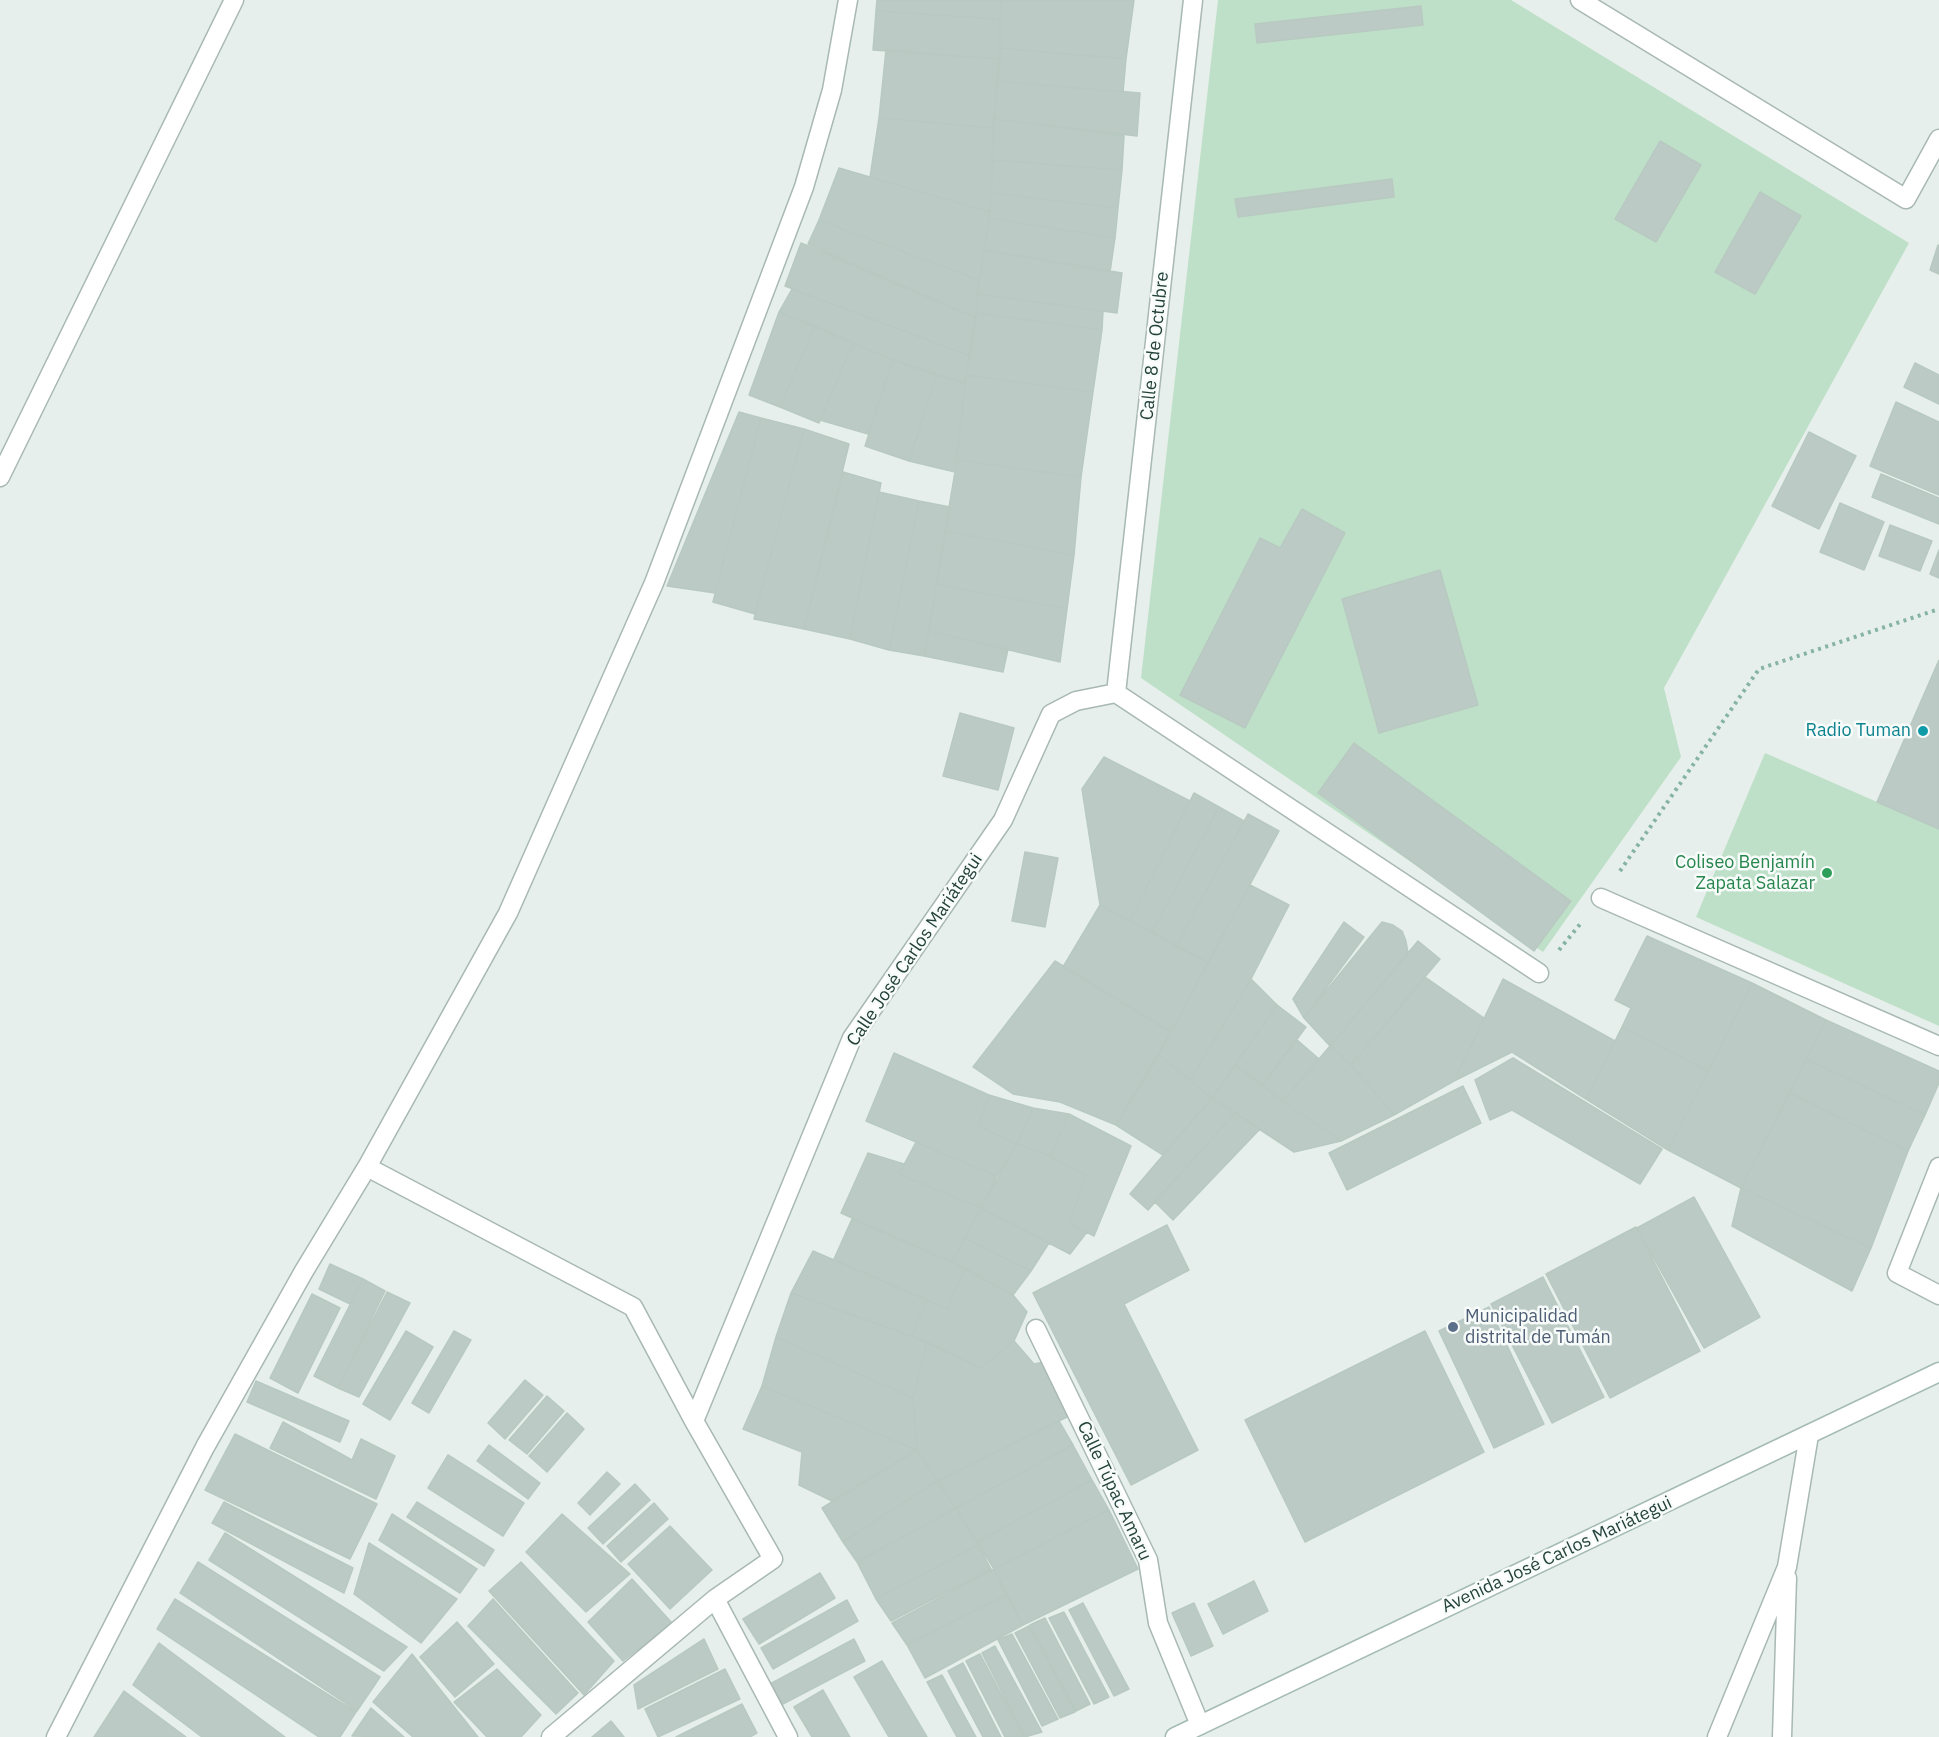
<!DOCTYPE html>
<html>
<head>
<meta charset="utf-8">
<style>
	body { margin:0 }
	canvas { display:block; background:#e6efeb }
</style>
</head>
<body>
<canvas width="1939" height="1737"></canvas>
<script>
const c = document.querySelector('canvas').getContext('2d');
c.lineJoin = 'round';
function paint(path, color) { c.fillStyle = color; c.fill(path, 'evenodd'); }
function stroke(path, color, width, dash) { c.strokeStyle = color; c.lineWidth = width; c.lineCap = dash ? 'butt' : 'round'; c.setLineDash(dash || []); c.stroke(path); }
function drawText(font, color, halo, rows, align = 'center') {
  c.font = font + ' "IBM Plex Sans",sans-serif'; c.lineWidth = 5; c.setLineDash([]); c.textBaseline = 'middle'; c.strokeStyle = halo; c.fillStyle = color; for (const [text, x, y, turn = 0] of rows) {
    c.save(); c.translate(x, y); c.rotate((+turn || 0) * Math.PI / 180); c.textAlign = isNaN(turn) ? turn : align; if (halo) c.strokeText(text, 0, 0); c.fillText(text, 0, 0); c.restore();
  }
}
paint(new Path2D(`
	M 1218,0 L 1511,0 L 1909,243 L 1664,688 L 1681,757 L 1543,952 L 1141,678 Z
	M 1765,753 L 1939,829 L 1939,1026 L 1696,917 Z`), '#bfe0c8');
const building = new Path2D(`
	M 877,0 L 1001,0 L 1000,19 L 876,11 Z
	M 1001,0 L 1134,0 L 1126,59 L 1000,48 Z
	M 1421,6 L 1423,25 L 1257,43 L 1255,24 Z
	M 876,11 L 1000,19 L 1000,59 L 873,50 Z
	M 1000,48 L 1126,59 L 1123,92 L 997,81 Z
	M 886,50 L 1000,59 L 993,128 L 879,118 Z
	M 997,81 L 1140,93 L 1137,136 L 994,119 Z
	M 879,118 L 993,128 L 990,212 L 870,177 Z
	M 994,119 L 1124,136 L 1122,170 L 993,160 Z
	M 1660,141 L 1701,165 L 1656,242 L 1615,219 Z
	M 993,160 L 1122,170 L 1118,208 L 991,193 Z
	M 839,168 L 990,212 L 979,280 L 819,220 Z
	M 1392,179 L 1394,197 L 1238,217 L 1235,199 Z
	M 1760,192 L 1801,216 L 1755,294 L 1715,272 Z
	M 991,193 L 1118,208 L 1115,238 L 989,218 Z
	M 989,218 L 1115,238 L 1110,272 L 984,250 Z
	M 819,220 L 979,280 L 976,318 L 808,244 Z
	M 801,243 L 976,318 L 970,356 L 785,286 Z
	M 1938,245 L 1939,246 L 1939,274 L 1930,270 Z
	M 984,250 L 1122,273 L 1117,313 L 977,294 Z
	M 792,289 L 970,356 L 965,383 L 893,360 L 779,312 Z
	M 977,294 L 1103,311 L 1102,330 L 976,313 Z
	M 779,312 L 815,326 L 780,407 L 749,395 Z
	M 976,313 L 1102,330 L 1093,392 L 966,375 Z
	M 815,326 L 853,343 L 819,423 L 780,407 Z
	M 853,343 L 893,360 L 868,434 L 820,420 Z
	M 893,360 L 937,375 L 909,461 L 865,446 Z
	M 1915,363 L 1939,375 L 1939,404 L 1904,387 Z
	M 937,375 L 965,383 L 955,472 L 909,461 Z
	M 966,375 L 1093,392 L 1081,477 L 957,460 Z
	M 1896,402 L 1939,422 L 1939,495 L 1870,466 Z
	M 739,412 L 761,418 L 715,593 L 667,586 Z
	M 761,418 L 804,429 L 755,614 L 713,602 Z
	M 804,429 L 849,444 L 804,629 L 754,619 Z
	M 1809,432 L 1856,456 L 1819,529 L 1772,506 Z
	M 957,460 L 1081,477 L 1074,555 L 945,531 Z
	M 843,472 L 881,483 L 850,639 L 804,629 Z
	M 1881,474 L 1939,498 L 1939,524 L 1872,497 Z
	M 879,492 L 919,501 L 889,650 L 850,639 Z
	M 919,501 L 950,507 L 924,656 L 889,650 Z
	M 1840,503 L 1884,522 L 1864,570 L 1820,552 Z
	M 1302,509 L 1345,533 L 1245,728 L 1180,695 L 1260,538 L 1280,548 Z
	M 1890,525 L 1932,541 L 1920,571 L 1879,556 Z
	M 945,531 L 1074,555 L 1067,609 L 936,584 Z
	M 1939,550 L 1939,578 L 1930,574 Z
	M 1440,570 L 1478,705 L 1379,733 L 1342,599 Z
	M 936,584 L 1067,609 L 1060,662 L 929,631 Z
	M 929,631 L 1008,649 L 1003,672 L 924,656 Z
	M 1939,660 L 1939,829 L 1877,802 Z
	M 960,713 L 1014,728 L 998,790 L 943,776 Z
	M 1354,743 L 1571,901 L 1534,951 L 1318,793 Z
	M 1104,757 L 1190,801 L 1130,921 L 1100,905 L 1082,789 Z
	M 1194,793 L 1219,807 L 1152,932 L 1130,921 Z
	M 1219,807 L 1244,821 L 1176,946 L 1152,932 Z
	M 1248,814 L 1279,831 L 1208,962 L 1176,946 Z
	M 1025,852 L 1058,858 L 1045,927 L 1012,921 Z
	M 1250,885 L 1289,905 L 1251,979 L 1190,1080 L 1159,1055 Z
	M 1100,905 L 1208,962 L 1171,1032 L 1063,967 Z
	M 1344,922 L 1364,937 L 1304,1018 L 1293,999 Z
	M 1382,922 L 1393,925 L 1402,931 L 1406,941 L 1408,953 L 1330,1046 L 1304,1018 Z
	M 1647,936 L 1752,983 L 1708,1071 L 1622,1027 L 1631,1008 L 1615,1000 Z
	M 1418,941 L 1440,959 L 1351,1065 L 1330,1046 Z
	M 1055,961 L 1171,1032 L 1116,1125 L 1060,1102 L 1013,1094 L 973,1067 Z
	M 1425,977 L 1484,1018 L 1454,1081 L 1394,1115 L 1351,1065 Z
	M 1251,979 L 1277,1005 L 1212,1098 L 1190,1080 Z
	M 1503,979 L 1615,1041 L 1586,1099 L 1512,1052 L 1454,1081 Z
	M 1752,983 L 1826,1020 L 1741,1188 L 1668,1150 Z
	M 1277,1005 L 1306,1027 L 1263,1085 L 1235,1065 Z
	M 1826,1020 L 1939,1071 L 1939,1083 L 1925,1115 L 1806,1059 Z
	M 1622,1027 L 1708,1071 L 1668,1150 L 1586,1099 Z
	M 1296,1039 L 1319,1059 L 1283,1101 L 1263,1085 Z
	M 1330,1046 L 1351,1065 L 1394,1115 L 1341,1141 L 1283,1101 Z
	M 894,1053 L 989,1095 L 978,1126 L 1017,1144 L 997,1176 L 866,1121 Z
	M 1159,1055 L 1212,1098 L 1163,1155 L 1116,1125 Z
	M 1513,1058 L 1662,1149 L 1640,1184 L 1512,1110 L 1490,1120 L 1475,1080 Z
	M 1806,1059 L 1925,1115 L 1908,1151 L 1790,1093 Z
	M 1235,1065 L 1283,1101 L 1341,1141 L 1294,1152 L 1212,1098 Z
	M 1463,1086 L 1481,1123 L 1347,1190 L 1329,1153 Z
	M 1790,1093 L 1908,1151 L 1871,1248 L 1741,1188 Z
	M 989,1095 L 1033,1108 L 1017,1144 L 978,1126 Z
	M 1212,1098 L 1235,1113 L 1148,1210 L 1130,1194 Z
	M 1033,1108 L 1069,1114 L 1050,1156 L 1017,1144 Z
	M 1235,1113 L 1260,1129 L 1173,1220 L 1155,1202 Z
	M 1069,1114 L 1131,1146 L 1094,1236 L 1069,1223 L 1086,1175 L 1050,1156 Z
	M 916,1142 L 997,1176 L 981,1208 L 899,1174 Z
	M 1017,1144 L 1050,1156 L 1086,1175 L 1069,1223 L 1087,1232 L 1070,1254 L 981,1208 Z
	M 868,1153 L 904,1164 L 899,1174 L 981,1208 L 952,1262 L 841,1213 Z
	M 1741,1188 L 1871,1248 L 1852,1291 L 1732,1226 Z
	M 1694,1197 L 1760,1317 L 1704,1348 L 1637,1228 Z
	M 981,1208 L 1049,1243 L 1031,1271 L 965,1238 Z
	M 852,1219 L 965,1268 L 947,1309 L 834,1259 Z
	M 1167,1225 L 1189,1270 L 1124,1304 L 1198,1450 L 1131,1485 L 1033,1293 Z
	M 1636,1227 L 1700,1351 L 1610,1398 L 1546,1274 Z
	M 965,1238 L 1031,1271 L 1013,1295 L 952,1262 Z
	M 813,1251 L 927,1300 L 912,1336 L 791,1293 Z
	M 330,1264 L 363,1279 L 350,1304 L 319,1289 Z
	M 965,1268 L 1013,1295 L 1027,1312 L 1014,1341 L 981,1368 L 912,1336 L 927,1300 L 947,1309 Z
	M 1543,1277 L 1604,1397 L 1552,1423 L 1491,1304 Z
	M 363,1279 L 385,1291 L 338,1388 L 314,1376 Z
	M 387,1292 L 410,1303 L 359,1397 L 338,1388 Z
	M 791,1293 L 927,1342 L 913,1398 L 776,1337 Z
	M 312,1294 L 340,1308 L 298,1393 L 270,1378 Z
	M 1489,1307 L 1544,1424 L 1494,1448 L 1439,1331 Z
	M 406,1331 L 433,1347 L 390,1420 L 363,1404 Z
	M 454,1331 L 471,1340 L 429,1413 L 412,1403 Z
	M 1425,1331 L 1484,1452 L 1305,1542 L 1245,1420 Z
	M 776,1337 L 913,1398 L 917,1450 L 762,1386 Z
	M 1014,1341 L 1034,1364 L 1044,1362 L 1071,1415 L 937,1481 L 917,1450 L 913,1398 L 927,1342 L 981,1368 Z
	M 525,1380 L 543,1395 L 505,1439 L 488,1423 Z
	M 256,1381 L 349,1421 L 340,1442 L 247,1402 Z
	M 762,1386 L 917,1450 L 832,1501 L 799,1485 L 802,1452 L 743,1429 Z
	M 547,1396 L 564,1411 L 527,1454 L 509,1440 Z
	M 567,1413 L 584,1429 L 547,1472 L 529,1456 Z
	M 1059,1421 L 1073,1445 L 956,1508 L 937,1481 Z
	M 283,1422 L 352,1460 L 361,1439 L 395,1456 L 376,1499 L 270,1448 Z
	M 235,1434 L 377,1504 L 350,1559 L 205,1490 Z
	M 489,1445 L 540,1483 L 528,1499 L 477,1461 Z
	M 1073,1445 L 1092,1480 L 977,1542 L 956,1508 Z
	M 917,1450 L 937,1481 L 843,1542 L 822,1508 Z
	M 448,1455 L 524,1503 L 503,1536 L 428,1488 Z
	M 607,1472 L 620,1484 L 590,1515 L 578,1503 Z
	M 1092,1480 L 1109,1510 L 994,1569 L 977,1542 Z
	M 937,1481 L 956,1508 L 857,1562 L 843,1542 Z
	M 635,1484 L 650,1500 L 603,1544 L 588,1528 Z
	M 224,1502 L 353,1568 L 344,1593 L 212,1523 Z
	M 417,1502 L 494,1550 L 484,1566 L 407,1517 Z
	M 654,1503 L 668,1519 L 621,1562 L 607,1546 Z
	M 956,1508 L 978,1545 L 876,1599 L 857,1562 Z
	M 1109,1510 L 1138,1569 L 1023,1625 L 994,1569 Z
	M 392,1514 L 477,1569 L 460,1593 L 379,1540 Z
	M 562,1514 L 630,1574 L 586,1612 L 526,1552 Z
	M 670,1526 L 712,1570 L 670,1609 L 628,1564 Z
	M 225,1533 L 407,1647 L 384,1671 L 209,1560 Z
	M 369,1543 L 457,1599 L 421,1643 L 354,1594 Z
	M 978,1545 L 991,1569 L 891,1621 L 876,1599 Z
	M 198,1562 L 380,1677 L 357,1711 L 180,1593 Z
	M 521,1562 L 614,1661 L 584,1695 L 489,1591 Z
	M 994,1569 L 1006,1595 L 907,1645 L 892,1623 Z
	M 820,1573 L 835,1598 L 759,1644 L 743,1619 Z
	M 632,1579 L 672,1623 L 623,1661 L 588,1622 Z
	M 1254,1581 L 1268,1611 L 1223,1634 L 1208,1604 Z
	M 1006,1595 L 1023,1625 L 925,1678 L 907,1645 Z
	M 175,1599 L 356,1712 L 340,1737 L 319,1737 L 157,1629 Z
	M 493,1599 L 578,1693 L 556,1714 L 468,1626 Z
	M 847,1600 L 858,1621 L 773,1669 L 761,1648 Z
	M 1083,1603 L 1129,1689 L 1114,1696 L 1069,1610 Z
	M 1194,1603 L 1213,1646 L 1191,1656 L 1172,1613 Z
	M 1064,1612 L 1109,1697 L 1094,1704 L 1049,1618 Z
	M 1045,1618 L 1090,1704 L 1076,1711 L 1030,1625 Z
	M 457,1622 L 494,1664 L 455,1697 L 420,1657 Z
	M 1029,1626 L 1075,1712 L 1060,1718 L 1015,1633 Z
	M 1012,1634 L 1058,1719 L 1042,1726 L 998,1640 Z
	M 704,1639 L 718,1669 L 638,1709 L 634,1685 Z
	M 854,1639 L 865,1661 L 781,1705 L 770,1684 Z
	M 159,1643 L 285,1737 L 202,1737 L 133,1685 Z
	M 995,1646 L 1042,1732 L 1025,1737 L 982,1653 Z
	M 412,1654 L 478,1737 L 413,1737 L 373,1702 Z
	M 980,1654 L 1024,1737 L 1005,1737 L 966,1661 Z
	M 882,1661 L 927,1737 L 889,1737 L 854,1677 Z
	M 963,1663 L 1001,1737 L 983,1737 L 948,1671 Z
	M 497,1669 L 541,1715 L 521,1737 L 487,1737 L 454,1702 Z
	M 725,1669 L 740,1699 L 658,1737 L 645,1709 Z
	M 942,1675 L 976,1737 L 957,1737 L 927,1682 Z
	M 823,1690 L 850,1737 L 812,1737 L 794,1707 Z
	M 124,1691 L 186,1737 L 94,1737 Z
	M 742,1704 L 757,1733 L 750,1737 L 676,1737 Z
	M 371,1708 L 404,1737 L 352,1736 Z
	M 611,1721 L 624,1737 L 592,1737 Z`);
paint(building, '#bbcac4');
stroke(building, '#b8c9c2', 1.5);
const minor = new Path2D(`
	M 1580,0 L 1906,199 L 1939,139
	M 1116,693 L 1193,0
	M 1116,693 L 1539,973
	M 1601,898 L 1939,1046
	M 367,1167 L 633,1307 L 694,1421 L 773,1559 L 715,1599 L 551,1737
	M 1939,1167 L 1897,1273 L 1939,1295
	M 1036,1329 L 1148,1560 L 1158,1623 L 1200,1725
	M 694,1421 L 852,1038 L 1003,820 L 1051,714 L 1076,701 L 1116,693
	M 715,1599 L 788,1737
	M 56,1737 L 205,1447 L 304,1271 L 367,1167 L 508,913 L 654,583 L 804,187 L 832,90 L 848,0
	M 1717,1737 L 1787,1567 L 1809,1435
	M 1782,1737 L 1787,1578`);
const tertiary = new Path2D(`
	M 0,477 L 234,0`);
const secondary = new Path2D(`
	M 1175,1737 L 1939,1372`);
stroke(minor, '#a8b8b2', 21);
stroke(tertiary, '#a8b8b2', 21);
stroke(secondary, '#a4bbb3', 21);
stroke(new Path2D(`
	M 1620,871 L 1759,669 L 1939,609
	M 1559,950 L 1581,923`), '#86b3a5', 4, [3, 4.5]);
stroke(minor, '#fff', 18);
stroke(tertiary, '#fff', 18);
stroke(secondary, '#fff', 18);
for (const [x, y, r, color] of [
	[1923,731,6,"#0f9aa8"],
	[1827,873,6,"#2e9e5b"],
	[1453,1327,6,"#5c6f8a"]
]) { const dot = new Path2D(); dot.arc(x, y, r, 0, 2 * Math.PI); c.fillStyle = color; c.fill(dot); stroke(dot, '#f7fbf9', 2); }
drawText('18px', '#24423a', '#f7fbf9', [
	["Calle 8 de Octubre",1155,346,-84],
	["Calle José Carlos Mariátegui",915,950,-56],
	["Calle Túpac Amaru",1114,1491,65],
	["Avenida José Carlos Mariátegui",1557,1555,-25]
]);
drawText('18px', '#0d838f', '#f7fbf9', [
	["Radio Tuman",1911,731]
], 'right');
drawText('18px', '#27864d', '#f7fbf9', [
	["Coliseo Benjamín",1815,863],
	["Zapata Salazar",1815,884]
], 'right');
drawText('18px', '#4e5e75', '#f7fbf9', [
	["Municipalidad",1465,1317],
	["distrital de Tumán",1465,1338]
], 'left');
</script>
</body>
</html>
